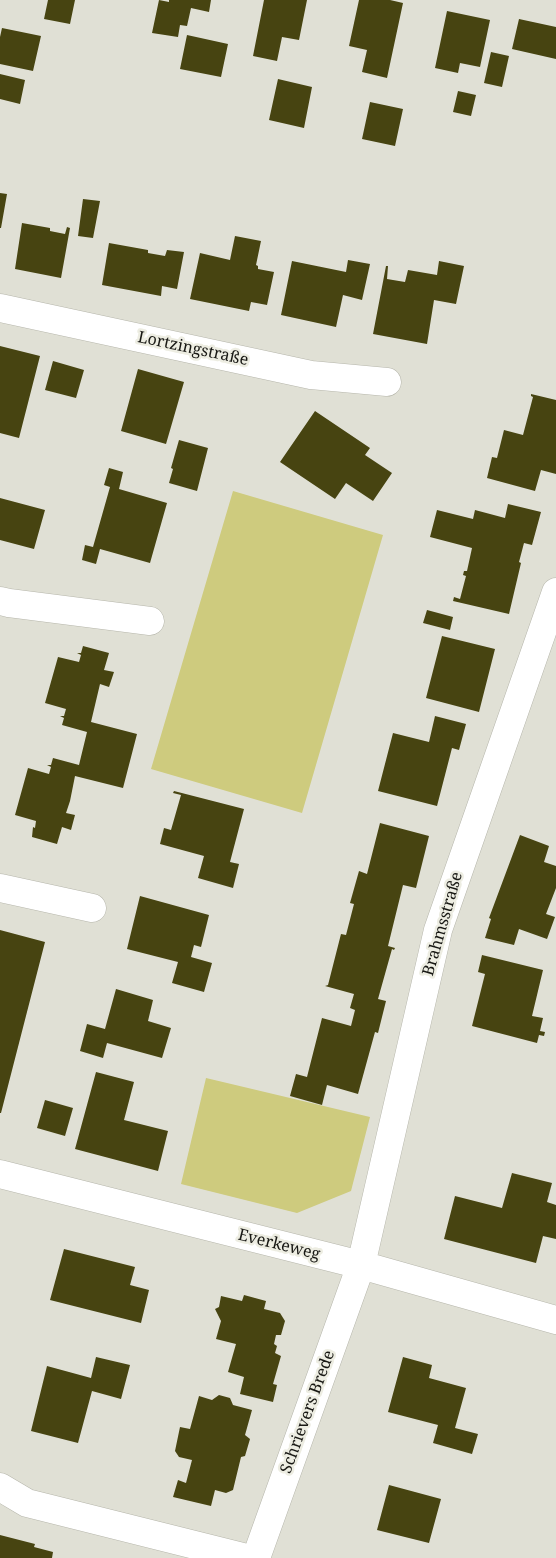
<!DOCTYPE html>
<html>
<head>
<meta charset="utf-8">
<style>
	body { margin:0 }
	canvas { display:block; background:#e0e0d5 }
</style>
</head>
<body>
<canvas width="556" height="1558"></canvas>
<script>
const c = document.querySelector('canvas').getContext('2d');
c.lineJoin = 'round';
function paint(path, color) { c.fillStyle = color; c.fill(path, 'evenodd'); }
function stroke(path, color, width, dash) { c.strokeStyle = color; c.lineWidth = width; c.lineCap = dash ? 'butt' : 'round'; c.setLineDash(dash || []); c.stroke(path); }
function drawText(font, color, halo, rows, align = 'center') {
  c.font = font + ' "Noto Serif",serif'; c.lineWidth = 5; c.setLineDash([]); c.textBaseline = 'middle'; c.strokeStyle = halo; c.fillStyle = color; for (const [text, x, y, turn = 0] of rows) {
    c.save(); c.translate(x, y); c.rotate((+turn || 0) * Math.PI / 180); c.textAlign = isNaN(turn) ? turn : align; if (halo) c.strokeText(text, 0, 0); c.fillText(text, 0, 0); c.restore();
  }
}
paint(new Path2D(`
	M 233,491 L 383,535 L 302,813 L 151,769 Z
	M 206,1078 L 370,1117 L 351,1191 L 297,1213 L 181,1184 Z`), '#cecb7e');
paint(new Path2D(`
	M 48,0 L 75,0 L 70,24 L 44,19 Z
	M 159,0 L 169,2 L 169,0 L 211,0 L 209,12 L 191,8 L 187,26 L 180,25 L 178,37 L 152,33 Z
	M 264,0 L 307,0 L 299,40 L 282,37 L 277,61 L 253,56 Z
	M 359,0 L 390,0 L 403,3 L 387,78 L 362,72 L 367,50 L 349,46 Z
	M 447,11 L 490,20 L 480,67 L 460,63 L 458,73 L 435,68 Z
	M 519,19 L 556,27 L 556,59 L 512,49 Z
	M 2,28 L 41,36 L 33,71 L 0,64 L 0,37 Z
	M 187,35 L 228,44 L 221,77 L 180,69 Z
	M 491,52 L 509,56 L 502,87 L 484,83 Z
	M 0,74 L 25,80 L 20,104 L 0,99 Z
	M 278,79 L 312,87 L 304,128 L 269,120 Z
	M 458,91 L 476,95 L 471,116 L 453,112 Z
	M 370,102 L 403,109 L 395,146 L 362,139 Z
	M 0,193 L 7,194 L 1,228 L 0,228 Z
	M 83,199 L 100,201 L 93,238 L 78,236 Z
	M 22,223 L 50,228 L 50,231 L 65,234 L 67,227 L 70,228 L 61,278 L 15,269 Z
	M 235,236 L 261,241 L 256,265 L 258,266 L 258,269 L 274,272 L 267,305 L 251,302 L 249,311 L 190,299 L 200,253 L 230,260 Z
	M 109,243 L 148,250 L 148,253 L 165,256 L 167,250 L 184,252 L 177,289 L 162,286 L 161,296 L 102,285 Z
	M 348,260 L 370,264 L 362,300 L 343,295 L 336,327 L 281,315 L 292,261 L 346,272 Z
	M 439,261 L 464,266 L 456,304 L 434,300 L 427,344 L 373,334 L 386,266 L 388,266 L 387,279 L 405,282 L 408,270 L 437,275 Z
	M 0,346 L 40,356 L 19,438 L 0,433 Z
	M 53,361 L 84,370 L 76,398 L 45,390 Z
	M 138,369 L 184,382 L 166,444 L 121,431 Z
	M 531,394 L 556,400 L 556,474 L 541,470 L 535,491 L 487,478 L 492,457 L 497,458 L 504,430 L 523,435 L 533,397 L 531,396 Z
	M 315,411 L 370,448 L 365,455 L 392,473 L 373,501 L 346,483 L 335,499 L 280,462 Z
	M 179,440 L 208,448 L 197,491 L 169,483 L 173,469 L 171,468 Z
	M 109,468 L 123,472 L 119,489 L 167,503 L 150,563 L 100,549 L 96,564 L 82,560 L 85,545 L 93,547 L 110,487 L 104,485 Z
	M 0,498 L 45,510 L 34,549 L 0,540 Z
	M 508,504 L 541,512 L 532,545 L 524,543 L 519,562 L 521,563 L 509,614 L 453,601 L 454,597 L 460,599 L 466,576 L 463,575 L 464,571 L 467,571 L 472,548 L 430,537 L 437,510 L 473,519 L 475,510 L 505,518 Z
	M 427,610 L 453,617 L 450,630 L 423,623 Z
	M 442,636 L 495,649 L 479,712 L 426,698 Z
	M 83,646 L 109,653 L 104,670 L 114,672 L 109,687 L 100,684 L 91,722 L 137,734 L 123,788 L 75,776 L 70,801 L 66,813 L 75,815 L 71,830 L 62,827 L 57,844 L 32,837 L 33,827 L 35,828 L 36,821 L 15,815 L 28,768 L 49,774 L 51,767 L 47,765 L 51,765 L 53,758 L 79,765 L 87,732 L 62,725 L 64,718 L 60,716 L 64,716 L 66,709 L 45,703 L 58,657 L 79,662 L 81,655 L 77,653 L 81,653 Z
	M 435,716 L 466,724 L 459,750 L 452,748 L 437,806 L 378,791 L 393,733 L 429,742 Z
	M 174,791 L 244,809 L 230,862 L 239,864 L 233,888 L 198,878 L 204,856 L 160,844 L 164,828 L 171,830 L 181,795 L 173,793 Z
	M 380,823 L 429,836 L 416,888 L 403,885 L 388,946 L 395,948 L 394,950 L 392,949 L 378,999 L 386,1001 L 378,1033 L 375,1032 L 358,1094 L 327,1085 L 322,1105 L 290,1096 L 296,1074 L 307,1077 L 322,1018 L 351,1026 L 355,1010 L 350,1008 L 354,994 L 325,986 L 328,985 L 341,934 L 346,935 L 354,904 L 350,903 L 359,871 L 367,874 Z
	M 520,835 L 549,846 L 544,862 L 556,866 L 556,888 L 546,914 L 555,917 L 547,939 L 519,929 L 514,945 L 485,938 L 491,919 L 489,918 Z
	M 140,896 L 209,915 L 201,947 L 194,945 L 191,957 L 212,963 L 204,992 L 172,983 L 178,962 L 127,949 Z
	M 0,930 L 45,942 L 1,1113 L 0,1113 Z
	M 482,955 L 543,970 L 532,1016 L 543,1018 L 540,1031 L 545,1032 L 544,1036 L 539,1035 L 537,1043 L 472,1026 L 485,974 L 478,972 Z
	M 116,989 L 153,1000 L 148,1021 L 171,1028 L 162,1058 L 107,1043 L 103,1058 L 80,1051 L 87,1024 L 105,1029 Z
	M 96,1072 L 134,1082 L 124,1120 L 168,1131 L 158,1171 L 75,1149 Z
	M 45,1100 L 73,1108 L 65,1136 L 37,1128 Z
	M 512,1173 L 552,1183 L 547,1202 L 556,1205 L 556,1239 L 543,1236 L 536,1263 L 444,1239 L 455,1196 L 502,1208 Z
	M 64,1249 L 135,1267 L 130,1285 L 149,1290 L 141,1323 L 50,1300 Z
	M 244,1295 L 266,1301 L 264,1309 L 280,1313 L 285,1321 L 281,1335 L 276,1335 L 274,1344 L 277,1346 L 275,1353 L 281,1356 L 273,1384 L 277,1385 L 273,1402 L 240,1394 L 244,1377 L 228,1372 L 236,1344 L 216,1339 L 221,1321 L 215,1309 L 219,1307 L 221,1296 L 242,1301 Z
	M 96,1357 L 130,1365 L 121,1399 L 92,1391 L 78,1443 L 31,1431 L 47,1366 L 91,1378 Z
	M 403,1357 L 432,1365 L 429,1378 L 466,1388 L 455,1428 L 478,1434 L 472,1454 L 433,1443 L 438,1425 L 388,1412 Z
	M 219,1395 L 230,1398 L 233,1405 L 252,1410 L 245,1435 L 250,1439 L 245,1456 L 241,1457 L 233,1490 L 226,1493 L 215,1490 L 211,1506 L 173,1497 L 178,1480 L 186,1483 L 192,1460 L 179,1457 L 175,1451 L 180,1427 L 190,1429 L 199,1396 L 212,1400 Z
	M 389,1485 L 441,1499 L 429,1543 L 377,1530 Z
	M 0,1535 L 35,1544 L 34,1547 L 53,1552 L 52,1558 L 0,1558 Z`), '#474411');
const street = new Path2D(`
	M 0,308 L 311,375 L 387,382
	M 0,601 L 9,603 L 150,621
	M 0,888 L 92,908
	M 0,1174 L 361,1265 L 556,1320
	M 0,1487 L 27,1503 L 247,1558
	M 256,1558 L 361,1265 L 438,930 L 556,592`);
stroke(street, '#b6b6ab', 29);
stroke(street, '#fff', 28);
drawText('16px', '#181814', '#edede2', [
	["Lortzingstraße",193,349,12],
	["Brahmsstraße",443,924,-74],
	["Everkeweg",279,1245,14],
	["Schrievers Brede",308,1412,-70]
]);
</script>
</body>
</html>
